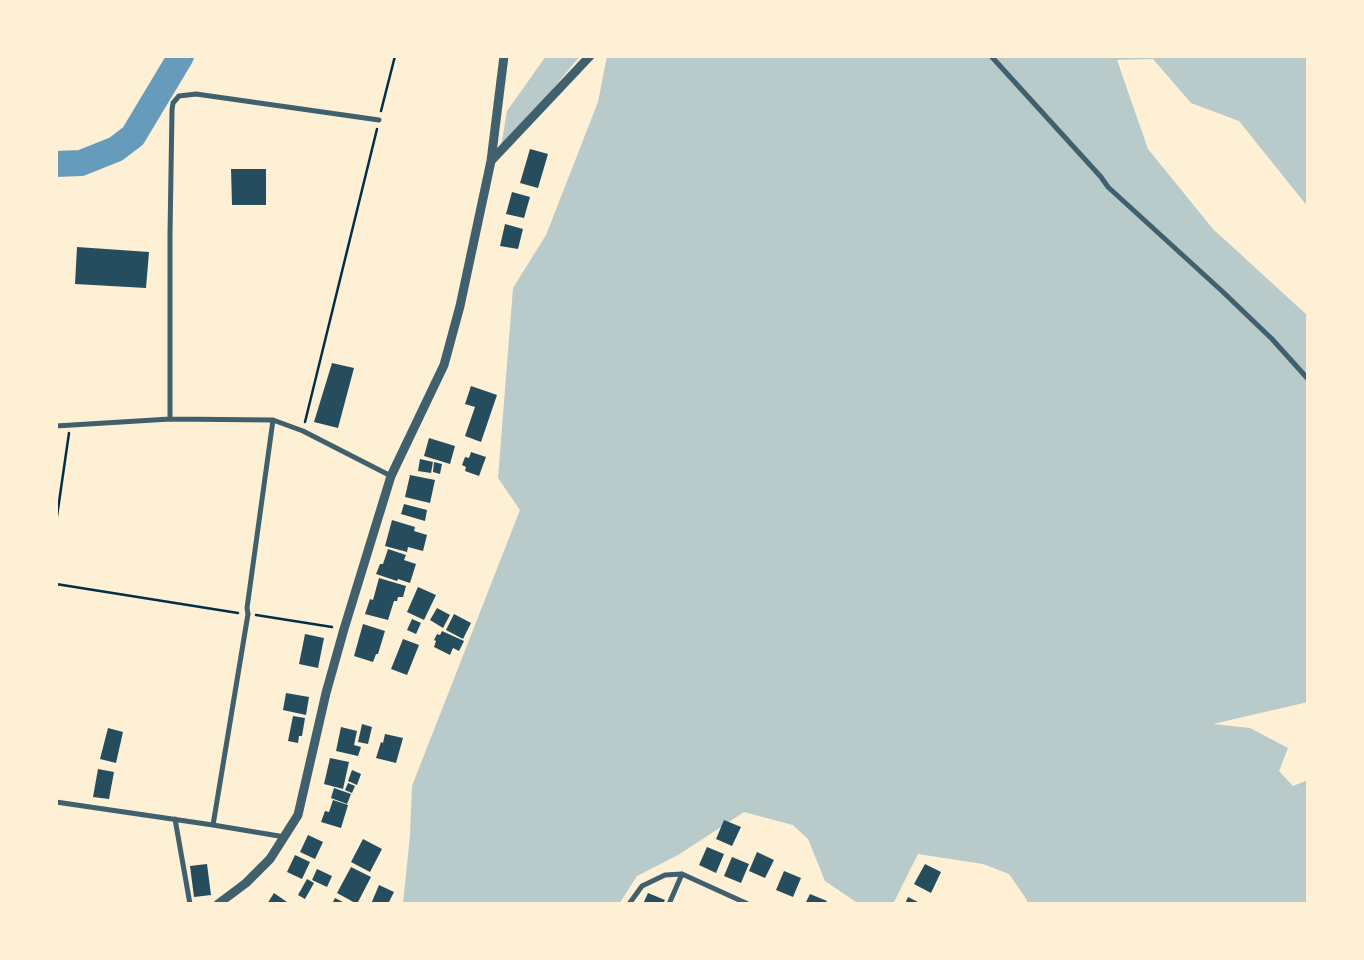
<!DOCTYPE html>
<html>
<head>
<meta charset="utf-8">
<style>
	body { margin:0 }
	#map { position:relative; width:1364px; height:960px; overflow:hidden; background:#fdf0d5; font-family:"DejaVu Sans",sans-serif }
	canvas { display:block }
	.frame { position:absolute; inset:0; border:58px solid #fdf0d5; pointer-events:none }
</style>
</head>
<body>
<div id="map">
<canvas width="1364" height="960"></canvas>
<div class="frame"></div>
</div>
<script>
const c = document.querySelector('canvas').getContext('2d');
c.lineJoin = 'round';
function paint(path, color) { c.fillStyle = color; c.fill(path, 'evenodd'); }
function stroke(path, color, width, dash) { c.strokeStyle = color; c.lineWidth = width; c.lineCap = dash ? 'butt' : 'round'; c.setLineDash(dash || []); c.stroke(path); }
paint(new Path2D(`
	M 546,56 L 580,56 L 500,153 L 507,111 Z
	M 607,56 L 1308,56 L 1308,207 L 1239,121 L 1191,103 L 1153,59 L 1117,60 L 1148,149 L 1213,229 L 1308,316 L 1308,702 L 1213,724 L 1250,728 L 1288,748 L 1279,771 L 1293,786 L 1308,780 L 1308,904 L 1027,904 L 1027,900 L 1009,874 L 983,864 L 918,854 L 893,904 L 859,904 L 825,881 L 808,839 L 793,825 L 744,812 L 678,855 L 637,876 L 619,904 L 403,904 L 410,835 L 412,786 L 520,510 L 498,478 L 513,288 L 546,235 L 598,102 Z`), '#b9caca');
stroke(new Path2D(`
	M 56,164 L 81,163 L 116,149 L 133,136 L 181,56`), '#669bbc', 26);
paint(new Path2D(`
	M 530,149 L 548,154 L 538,188 L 520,183 Z
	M 231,169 L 266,169 L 266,205 L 232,205 Z
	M 512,192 L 530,197 L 524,218 L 506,214 Z
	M 505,224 L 523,229 L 518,249 L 500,246 Z
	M 77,247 L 149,252 L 146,288 L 75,284 Z
	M 332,363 L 354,368 L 338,428 L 314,422 Z
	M 471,386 L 497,395 L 481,442 L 465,436 L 475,407 L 465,404 Z
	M 429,438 L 455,446 L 450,464 L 424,456 Z
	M 471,452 L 486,457 L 479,476 L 465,471 L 466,467 L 462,465 L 465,457 L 469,458 Z
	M 420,459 L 433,462 L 431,473 L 418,471 Z
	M 434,462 L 442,464 L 440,474 L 433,472 Z
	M 410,475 L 435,480 L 430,503 L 405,497 Z
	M 404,504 L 427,510 L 425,521 L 401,514 Z
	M 392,520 L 415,527 L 414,531 L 427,535 L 423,551 L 408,547 L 407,552 L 385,546 Z
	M 388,549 L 406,555 L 404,560 L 416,564 L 410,583 L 398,579 L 397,581 L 376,574 L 380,564 L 383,564 Z
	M 379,578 L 406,586 L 403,597 L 398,597 L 397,601 L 394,601 L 388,620 L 365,614 L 370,599 L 373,600 Z
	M 418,587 L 436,595 L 424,620 L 407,612 Z
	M 437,608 L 450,615 L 443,628 L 430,620 Z
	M 454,614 L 471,623 L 463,639 L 446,630 Z
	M 412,619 L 421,623 L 416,634 L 407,630 Z
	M 363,624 L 385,631 L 378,654 L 376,654 L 373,662 L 354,656 Z
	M 442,631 L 464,641 L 459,651 L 453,648 L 450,655 L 434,647 L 436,641 L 434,640 L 437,634 L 440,635 Z
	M 305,634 L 324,638 L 318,668 L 299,664 Z
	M 403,639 L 419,645 L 407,675 L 391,669 Z
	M 286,693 L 309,697 L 306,715 L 283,710 Z
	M 293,716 L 305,718 L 302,736 L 299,736 L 298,743 L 288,741 Z
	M 362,724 L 372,727 L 368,744 L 358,742 Z
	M 341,727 L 357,731 L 354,745 L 361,747 L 358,756 L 336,751 Z
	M 108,728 L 123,732 L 116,763 L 100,759 Z
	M 385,734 L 403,738 L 396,763 L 376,758 L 381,742 L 383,743 Z
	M 330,758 L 349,762 L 343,789 L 324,784 Z
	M 98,769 L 114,772 L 109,799 L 93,797 Z
	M 352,770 L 361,774 L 357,785 L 348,781 Z
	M 348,783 L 355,786 L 352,793 L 345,790 Z
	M 334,788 L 351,794 L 347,804 L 331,798 Z
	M 333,800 L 348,805 L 341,828 L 321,822 L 325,811 L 329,812 Z
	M 724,820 L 741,827 L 732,846 L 716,839 Z
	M 308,835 L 323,842 L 315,859 L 300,852 Z
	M 363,839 L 382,849 L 370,872 L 351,862 Z
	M 707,847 L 724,854 L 716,873 L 699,865 Z
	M 757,852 L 774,860 L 765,878 L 749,871 Z
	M 295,855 L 310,862 L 302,879 L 287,872 Z
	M 732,857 L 749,864 L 741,883 L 724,876 Z
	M 207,864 L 211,895 L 194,897 L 190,866 Z
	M 925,864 L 941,872 L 931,893 L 914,884 Z
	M 351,867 L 371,877 L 357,904 L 337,893 Z
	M 317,869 L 332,876 L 327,887 L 312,880 Z
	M 784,871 L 801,878 L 793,897 L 776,890 Z
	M 307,879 L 314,883 L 305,899 L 298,895 Z
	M 379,885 L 394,892 L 388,904 L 371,904 Z
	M 274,893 L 287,902 L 286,904 L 267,904 Z
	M 648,893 L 665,900 L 663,904 L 643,904 Z
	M 810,894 L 827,901 L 825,904 L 805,904 Z
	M 908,897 L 922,904 L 905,904 Z
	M 335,898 L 347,904 L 332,904 Z`), '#264d5e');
stroke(new Path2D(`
	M 381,111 L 395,56
	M 305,422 L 377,129
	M 56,523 L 69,433
	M 56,584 L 238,613
	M 256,615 L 332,627`), '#003049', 2.5);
stroke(new Path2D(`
	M 991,56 L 1101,177 L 1108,187 L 1223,292 L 1272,339 L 1308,379
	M 170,419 L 170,234 L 172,110 L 173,103 L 179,96 L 196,94 L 379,120
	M 56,426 L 170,419 L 273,420 L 303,431 L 391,476
	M 56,802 L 213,825 L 285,837
	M 175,819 L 190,904
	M 213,825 L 248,614 L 247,608 L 273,420
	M 629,904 L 642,886 L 665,875 L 682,874 L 748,904
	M 669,904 L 682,874`), '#3f606c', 5);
stroke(new Path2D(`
	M 491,161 L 590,56
	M 218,904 L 246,883 L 270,859 L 298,815 L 326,693 L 344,629 L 391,476 L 444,365 L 460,306 L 491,161 L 504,56`), '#3f606c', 9);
</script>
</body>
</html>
